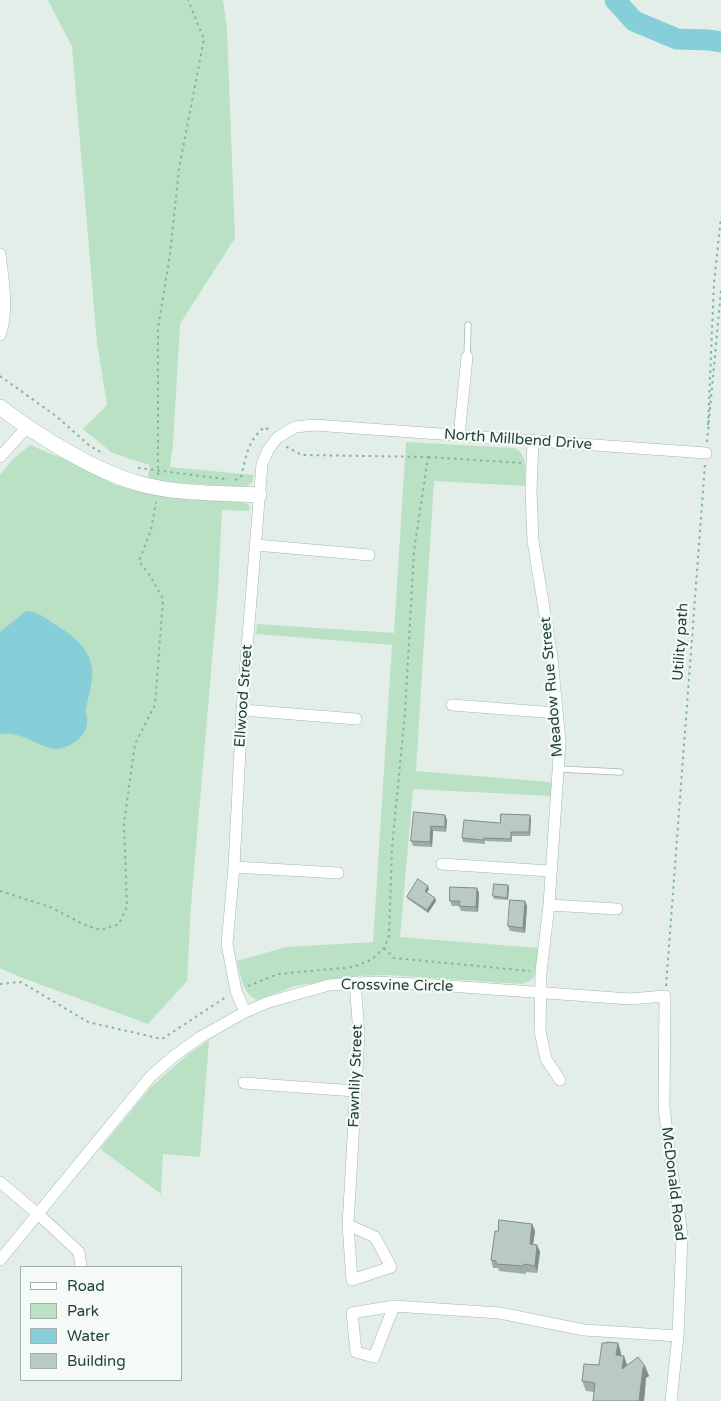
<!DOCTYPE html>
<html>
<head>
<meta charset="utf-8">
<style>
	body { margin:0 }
	#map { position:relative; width:721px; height:1401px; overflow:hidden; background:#e3eee9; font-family:"Varela Round",sans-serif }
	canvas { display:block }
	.legend { position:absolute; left:20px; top:1266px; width:162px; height:115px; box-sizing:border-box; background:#f5faf7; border:1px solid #a0b0ab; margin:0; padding:6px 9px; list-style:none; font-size:15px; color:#214238 }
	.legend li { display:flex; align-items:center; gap:10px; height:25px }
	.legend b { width:25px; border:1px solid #a0b0ab }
</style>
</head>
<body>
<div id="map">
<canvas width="721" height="1401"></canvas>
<ul class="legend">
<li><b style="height:6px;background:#fff"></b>Road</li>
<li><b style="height:14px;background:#bae1c3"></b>Park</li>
<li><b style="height:14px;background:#87cfd8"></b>Water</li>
<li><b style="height:14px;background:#b8cac2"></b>Building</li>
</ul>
</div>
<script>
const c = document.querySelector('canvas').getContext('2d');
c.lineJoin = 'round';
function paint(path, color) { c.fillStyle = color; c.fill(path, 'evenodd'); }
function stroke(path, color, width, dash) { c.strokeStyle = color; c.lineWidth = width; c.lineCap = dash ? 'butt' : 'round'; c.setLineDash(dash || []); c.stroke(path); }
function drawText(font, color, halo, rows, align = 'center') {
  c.font = font + ' "Varela Round",sans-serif'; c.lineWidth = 4.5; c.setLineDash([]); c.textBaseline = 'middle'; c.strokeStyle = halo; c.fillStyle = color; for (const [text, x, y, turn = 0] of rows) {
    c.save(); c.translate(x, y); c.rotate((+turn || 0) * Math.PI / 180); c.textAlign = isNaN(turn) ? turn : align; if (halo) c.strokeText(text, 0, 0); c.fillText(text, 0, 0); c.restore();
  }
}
paint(new Path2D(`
	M 48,0 L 223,0 L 227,30 L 235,238 L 180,324 L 173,444 L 170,467 L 254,475 L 252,482 L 246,487 L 168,482 L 166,495 L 237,500 L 249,505 L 250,511 L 222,510 L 218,591 L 191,905 L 187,981 L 148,1024 L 20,977 L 0,968 L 0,475 L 14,458 L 30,445 L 71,462 L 113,484 L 145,493 L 150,465 L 133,460 L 111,452 L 83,429 L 107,405 L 97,343 L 72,47 Z
	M 406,442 L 514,448 C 529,454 525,472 525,486 L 434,481 L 416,771 L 551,782 L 551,796 L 413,789 L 400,937 L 538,948 C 537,966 542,978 522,984 L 387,975 L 355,976 L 295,986 L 257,1000 C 242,993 241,976 237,961 L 286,947 L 373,942 L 392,645 L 256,634 L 257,624 L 394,633 Z
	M 209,1040 L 200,1157 L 163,1154 L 161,1194 L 100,1149 L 151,1087 L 186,1056 Z`), '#bae1c3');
paint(new Path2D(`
	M 26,611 C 38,611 46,619 56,625 C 76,637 95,653 92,678 C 91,689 88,698 86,708 C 85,713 88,718 87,723 C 87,734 75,744 65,747 C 46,756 25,729 0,734 L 0,632 Z`), '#87cfd8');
stroke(new Path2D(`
	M 615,0 L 634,21 L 677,39 L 709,40 L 721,42`), '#87cfd8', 21);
const service = new Path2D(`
	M 467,357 L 468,325
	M 558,769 L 620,772`);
const minor = new Path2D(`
	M 0,254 C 3,279 9,311 0,335
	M 459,436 L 467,357
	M 533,441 L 531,491 L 533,541 L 552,658 L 560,742 L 549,905 L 541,972 L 540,1031 L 546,1059 L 560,1080
	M 0,457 L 28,426
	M 256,545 L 369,555
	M 452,705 L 557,713
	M 242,710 L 356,719
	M 442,864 L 550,871
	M 234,867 L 338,873
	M 549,905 L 617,909
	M 245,1012 L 236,991 L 227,944 L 234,867 L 242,710 L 262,464 L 268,450 L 277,438 L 295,427 L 314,425 L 706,453
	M 244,1083 L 355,1091
	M 0,1182 L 38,1214 L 79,1252 L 81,1267
	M 348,1225 L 375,1237 L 391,1267 L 352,1280 L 348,1225 L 359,1034 L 355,982
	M 0,1260 L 151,1076 L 174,1056 L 199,1038 L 245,1012 L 269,1002 L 329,985 L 376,982 L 435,985 L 630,999 L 665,996 L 664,1107 L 671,1166 L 678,1205 L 682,1237 L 678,1336 L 671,1401
	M 394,1306 L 374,1357 L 356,1352 L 352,1313 L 394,1306 L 500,1313 L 584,1330 L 678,1336`);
const tertiary = new Path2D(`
	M 0,407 C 36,435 93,470 137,483 C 175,494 219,493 259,495`);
stroke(service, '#a5b7b0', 7);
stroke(minor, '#a5b7b0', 12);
stroke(tertiary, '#a5b7b0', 16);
stroke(new Path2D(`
	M 0,376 L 56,416 L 90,446 L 104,454
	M 708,425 L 714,283 L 721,217
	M 707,442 L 721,290
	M 428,457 L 521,463
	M 138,468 L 225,479
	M 158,475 L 158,328 L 170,254 L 179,169 L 204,39 L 188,0
	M 235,480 L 241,477 C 246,457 248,439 265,427 L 269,430
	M 0,891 L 50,907 L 85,925 L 101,930 L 119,924 L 127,907 L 124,823 L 135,744 L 155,705 L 163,599 L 151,577 L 139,561 L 151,530 L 156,502
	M 384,948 L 394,958 L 530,971
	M 0,984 L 21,982 L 88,1022 L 162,1039 L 226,997
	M 248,986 L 278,974 L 353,967 L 371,960 L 384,948 L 389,936 L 392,848 L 405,712 L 414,551 L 428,457 L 302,455 L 285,446
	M 666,986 L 705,464`), '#81b5a3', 2, [2.5, 4]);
stroke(service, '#fff', 5.5);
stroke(minor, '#fff', 11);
stroke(tertiary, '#fff', 15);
paint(new Path2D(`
	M 445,815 L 447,820 L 446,832 L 433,831 L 432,847 L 413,846 L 411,841 Z
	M 531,819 L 530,836 L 512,836 L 512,842 L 485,841 L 485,844 L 463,842 L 462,838 L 500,823 Z
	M 509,887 L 508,900 L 494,899 L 493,896 Z
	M 429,889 L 426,892 L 435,898 L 436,901 L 428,913 L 408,899 L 407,897 Z
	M 479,893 L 478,912 L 461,911 L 459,906 L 452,906 L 450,901 Z
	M 527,906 L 525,933 L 510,931 L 508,926 Z
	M 532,1224 L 535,1231 L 533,1244 L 537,1245 L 540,1252 L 537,1273 L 526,1272 L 526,1274 L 499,1271 L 498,1268 L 493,1268 L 491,1260 L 498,1231 Z
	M 618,1343 L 621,1353 L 621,1355 L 624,1356 L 627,1365 L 645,1366 L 649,1376 L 646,1378 L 644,1401 L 593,1401 L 594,1392 L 586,1391 L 582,1381 L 599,1365 Z`), '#9eaea7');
paint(new Path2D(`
	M 445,815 L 447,820 L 446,832 L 445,827 Z
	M 530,815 L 531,819 L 530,836 L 529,832 Z
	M 431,826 L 433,831 L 432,847 L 430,842 Z
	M 508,885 L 509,887 L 508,900 L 507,898 Z
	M 428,886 L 429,889 L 426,894 L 425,891 Z
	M 477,888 L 479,893 L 478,912 L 476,907 Z
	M 435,898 L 436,901 L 428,913 L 427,910 Z
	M 525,901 L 527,906 L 525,933 L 523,928 Z
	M 532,1224 L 535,1231 L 532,1251 L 530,1244 Z
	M 537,1245 L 540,1252 L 537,1273 L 535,1266 Z
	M 618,1343 L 621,1353 L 620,1365 L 616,1355 Z
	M 624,1356 L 627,1365 L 622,1369 Z
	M 645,1366 L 649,1376 L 646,1378 L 644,1401 L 639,1401 L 643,1368 Z`), '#818d88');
const building = new Path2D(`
	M 414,812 L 445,815 L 445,827 L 431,826 L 430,842 L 411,841 Z
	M 501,814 L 530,815 L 529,832 L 511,832 L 511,839 L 484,838 L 483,840 L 462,838 L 464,820 L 500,823 Z
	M 418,879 L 428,886 L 425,891 L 435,898 L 427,910 L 407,897 Z
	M 494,884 L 508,885 L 507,898 L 493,896 Z
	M 450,887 L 477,888 L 476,907 L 459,906 L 460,901 L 450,901 Z
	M 510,900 L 525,901 L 523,928 L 508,926 Z
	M 499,1220 L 532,1224 L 530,1244 L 537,1245 L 535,1266 L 524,1264 L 523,1266 L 496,1264 L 496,1261 L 491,1260 L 495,1231 L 498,1231 Z
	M 607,1342 L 618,1343 L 616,1355 L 624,1356 L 622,1369 L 638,1357 L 645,1366 L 643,1368 L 639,1401 L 593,1401 L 595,1383 L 582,1381 L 584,1364 L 599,1365 L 602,1343 L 607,1343 Z`);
paint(building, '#b8cac2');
stroke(building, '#818d88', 1);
drawText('15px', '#214238', '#f5faf7', [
	["North Millbend Drive",518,440,4],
	["Utility path",681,642,-86],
	["Meadow Rue Street",552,687,-95],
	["Ellwood Street",244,696,-86],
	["Crossvine Circle",397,986,1],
	["Fawnlily Street",356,1076,-88],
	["McDonald Road",673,1184,83]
]);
</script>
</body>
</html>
